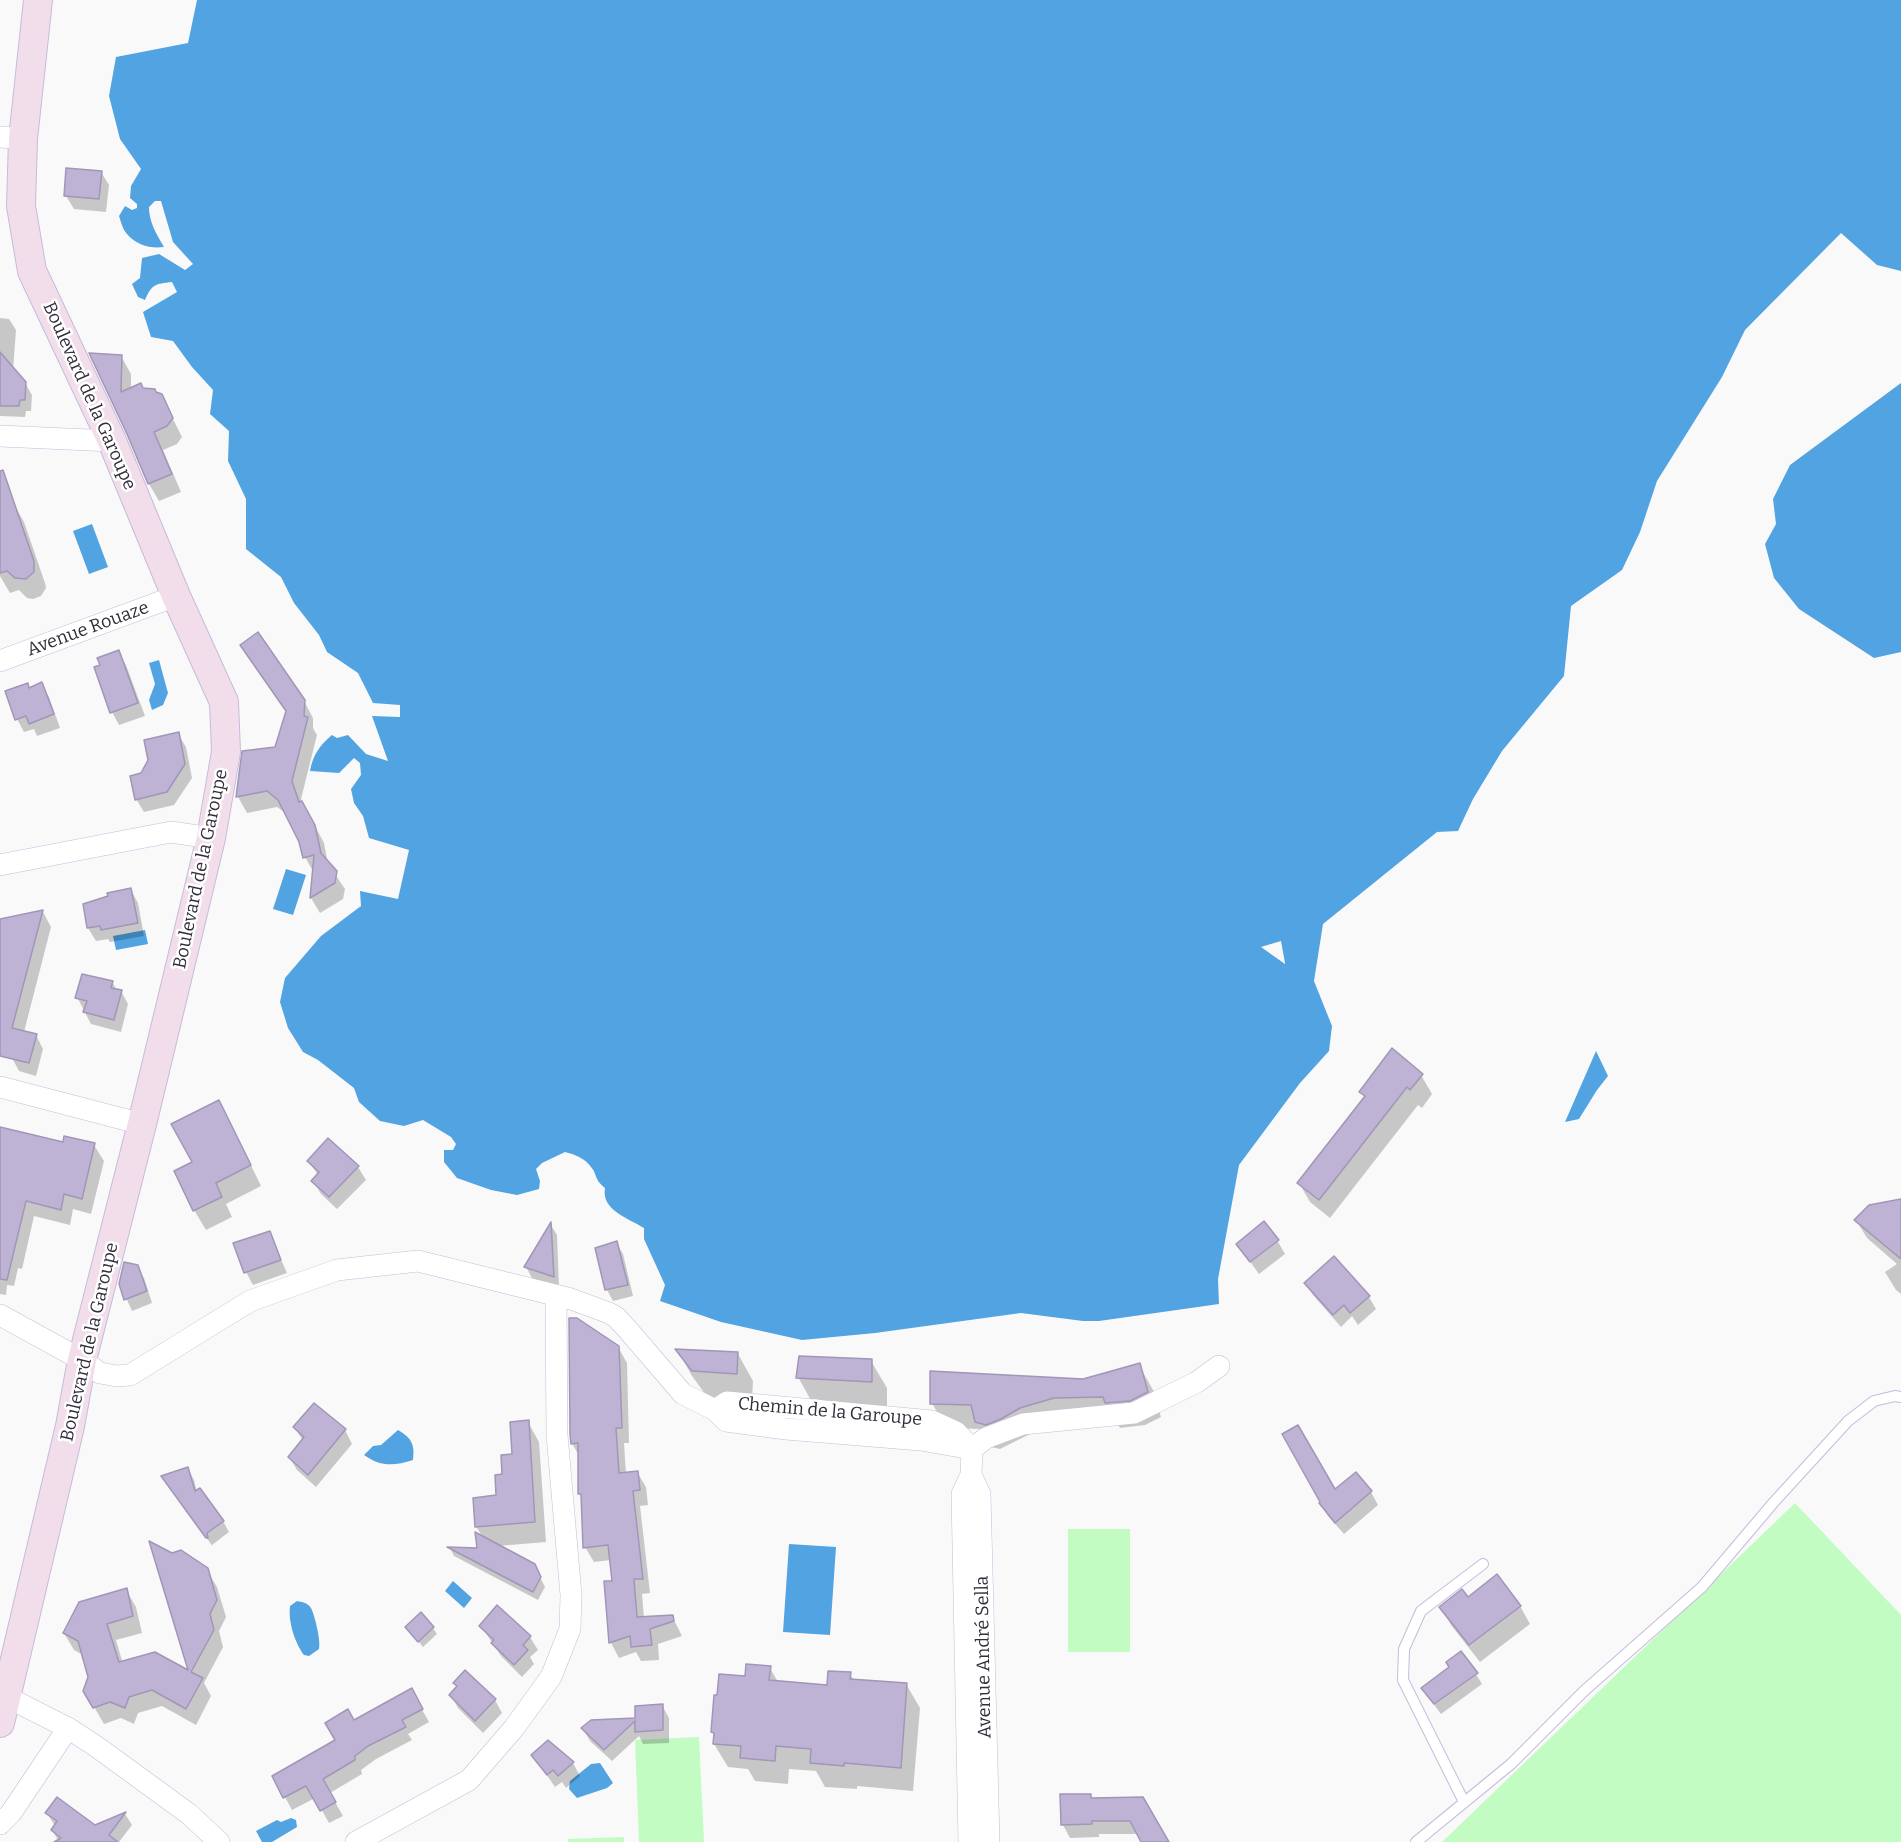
<!DOCTYPE html>
<html>
<head>
<meta charset="utf-8">
<style>
	body { margin:0 }
	canvas { display:block; background:#f9f9f9 }
</style>
</head>
<body>
<canvas width="1901" height="1842"></canvas>
<script>
const c = document.querySelector('canvas').getContext('2d');
c.lineJoin = 'round';
function paint(path, color) { c.fillStyle = color; c.fill(path, 'evenodd'); }
function stroke(path, color, width, dash) { c.strokeStyle = color; c.lineWidth = width; c.lineCap = dash ? 'butt' : 'round'; c.setLineDash(dash || []); c.stroke(path); }
function drawText(font, color, halo, rows, align = 'center') {
  c.font = font + ' Bitter,serif'; c.lineWidth = 5; c.setLineDash([]); c.textBaseline = 'middle'; c.strokeStyle = halo; c.fillStyle = color; for (const [text, x, y, turn = 0] of rows) {
    c.save(); c.translate(x, y); c.rotate((+turn || 0) * Math.PI / 180); c.textAlign = isNaN(turn) ? turn : align; if (halo) c.strokeText(text, 0, 0); c.fillText(text, 0, 0); c.restore();
  }
}
paint(new Path2D(`
	M 1795,1503 L 1901,1615 L 1901,1842 L 1442,1842 Z
	M 1068,1529 L 1130,1529 L 1130,1652 L 1068,1652 Z
	M 699,1737 L 704,1842 L 639,1842 L 635,1740 Z
	M 624,1837 L 624,1842 L 568,1842 L 568,1839 Z`), '#c2fcc3');
paint(new Path2D(`
	M 197,0 L 1901,0 L 1901,271 L 1877,265 L 1841,233 L 1745,330 L 1722,377 L 1657,481 L 1640,532 L 1622,570 L 1571,606 L 1564,676 L 1502,751 L 1473,799 L 1458,831 L 1437,832 L 1323,924 L 1314,981 L 1332,1026 L 1329,1051 L 1300,1083 L 1239,1165 L 1218,1279 L 1219,1304 L 1099,1321 L 1083,1321 L 1021,1313 L 875,1333 L 802,1340 L 721,1322 L 660,1301 L 665,1285 L 644,1239 L 644,1228 C 628,1218 601,1210 605,1188 C 593,1178 598,1175 591,1167 C 586,1159 574,1154 565,1152 L 542,1163 L 536,1169 L 540,1181 L 539,1189 L 517,1195 L 491,1190 L 457,1178 L 444,1162 L 444,1150 L 453,1150 L 456,1144 L 451,1137 L 423,1120 L 404,1126 L 380,1121 L 359,1102 L 354,1088 L 318,1060 L 303,1052 L 288,1028 L 280,1002 L 285,978 L 321,936 L 361,906 L 360,891 L 398,899 L 409,850 L 369,838 L 363,816 L 354,803 L 351,789 L 361,775 L 360,763 L 354,758 L 339,773 L 310,771 C 313,755 319,746 332,735 L 337,738 L 348,735 L 366,754 L 388,761 L 372,716 L 400,717 L 400,705 L 373,703 L 358,673 L 327,652 L 319,635 L 294,603 L 281,577 L 246,549 L 246,499 L 228,461 L 229,431 L 210,414 L 213,390 L 192,367 L 173,341 L 151,337 L 143,312 L 177,292 L 172,282 C 155,284 152,284 145,300 L 138,297 L 132,284 L 140,278 L 142,258 L 159,254 L 185,270 L 193,264 L 173,242 L 161,201 L 155,201 L 149,207 C 149,222 156,233 164,247 C 151,249 136,245 127,234 C 123,230 121,222 119,216 L 125,206 L 132,210 L 137,208 L 137,204 L 130,198 L 131,186 L 141,169 L 120,139 L 109,96 L 116,57 L 188,43 ZM 1281,941 L 1285,963 L 1285,964 L 1261,947 Z
	M 1901,383 L 1901,652 L 1874,658 L 1799,609 L 1774,578 L 1765,544 L 1776,524 L 1773,499 L 1790,465 Z
	M 92,524 L 108,567 L 89,574 L 73,531 Z
	M 159,660 L 168,693 L 163,705 L 152,710 L 149,700 L 155,684 L 149,663 Z
	M 286,869 L 306,875 L 293,915 L 273,909 Z
	M 145,930 L 148,944 L 116,950 L 113,936 Z
	M 1596,1051 L 1608,1076 L 1597,1090 L 1579,1119 L 1565,1122 Z
	M 398,1430 C 412,1438 415,1445 413,1460 C 394,1466 381,1467 364,1455 L 373,1446 L 381,1445 Z
	M 789,1544 L 836,1547 L 830,1635 L 783,1632 Z
	M 453,1581 L 472,1598 L 464,1608 L 445,1591 Z
	M 297,1601 C 302,1602 308,1603 311,1608 C 315,1616 321,1641 319,1649 L 309,1656 L 304,1655 C 295,1643 288,1622 290,1606 Z
	M 600,1763 L 613,1783 L 607,1788 L 577,1798 L 569,1789 L 570,1781 L 591,1764 Z
	M 291,1818 L 296,1820 L 297,1827 L 272,1842 L 262,1842 L 256,1831 L 277,1820 L 281,1822 Z`), '#52a3e2');
paint(new Path2D(`
	M 101,172 L 109,185 L 106,212 L 74,209 L 66,196 Z
	M 0,318 L 9,319 L 16,330 L 13,370 L 25,383 L 32,395 L 31,411 L 26,411 L 25,417 L 0,416 Z
	M 92,355 L 121,356 L 131,374 L 131,389 L 143,389 L 161,395 L 182,437 L 177,444 L 163,450 L 181,492 L 159,501 L 149,484 L 128,433 Z
	M 0,496 L 12,501 L 24,522 L 45,583 L 46,588 L 41,596 L 33,599 L 27,598 L 19,590 L 10,593 L 0,576 Z
	M 242,645 L 304,701 L 313,718 L 313,728 L 317,735 L 301,799 L 324,843 L 328,864 L 345,889 L 343,899 L 320,913 L 311,898 L 314,873 L 305,857 L 300,841 L 287,814 L 277,807 L 247,813 L 238,797 L 244,753 L 276,748 L 287,713 Z
	M 118,652 L 126,665 L 145,716 L 119,725 L 112,712 Z
	M 42,684 L 49,697 L 60,728 L 37,736 L 34,729 L 24,732 L 17,719 Z
	M 178,734 L 186,747 L 192,778 L 174,805 L 144,812 L 136,799 L 142,774 L 150,760 Z
	M 131,890 L 138,903 L 144,936 L 110,942 L 108,939 L 96,941 L 88,928 L 84,905 Z
	M 43,912 L 51,927 L 24,1032 L 36,1035 L 43,1049 L 36,1076 L 19,1071 L 12,1058 L 0,1053 L 0,920 Z
	M 112,982 L 117,990 L 121,991 L 128,1004 L 121,1032 L 91,1024 L 77,997 Z
	M 1421,1075 L 1432,1094 L 1422,1108 L 1418,1105 L 1330,1218 L 1310,1202 L 1299,1183 L 1365,1098 L 1361,1092 Z
	M 230,1122 L 261,1186 L 226,1204 L 232,1217 L 206,1230 L 194,1210 L 194,1162 Z
	M 0,1129 L 64,1144 L 94,1145 L 104,1161 L 91,1214 L 73,1209 L 70,1225 L 34,1216 L 22,1269 L 18,1268 L 14,1286 L 7,1285 L 6,1295 L 0,1294 Z
	M 328,1141 L 358,1167 L 366,1180 L 337,1209 L 321,1194 L 313,1181 L 318,1175 L 309,1162 Z
	M 1901,1200 L 1901,1294 L 1896,1290 L 1885,1272 L 1897,1264 L 1867,1238 L 1856,1220 Z
	M 551,1225 L 557,1235 L 559,1287 L 532,1278 L 526,1267 Z
	M 269,1233 L 287,1273 L 253,1285 L 246,1272 Z
	M 1277,1240 L 1285,1254 L 1259,1274 L 1238,1245 Z
	M 616,1243 L 623,1254 L 633,1296 L 613,1301 L 607,1290 L 597,1249 Z
	M 137,1266 L 144,1278 L 152,1303 L 132,1311 L 120,1284 Z
	M 1306,1283 L 1369,1297 L 1376,1309 L 1358,1325 L 1352,1316 L 1341,1327 L 1313,1295 Z
	M 618,1347 L 627,1363 L 629,1443 L 624,1443 L 626,1474 L 637,1472 L 646,1487 L 648,1505 L 640,1506 L 650,1593 L 642,1594 L 644,1618 L 672,1616 L 682,1636 L 658,1644 L 659,1660 L 641,1661 L 636,1652 L 619,1658 L 611,1643 L 606,1583 L 614,1582 L 611,1560 L 594,1562 L 585,1547 L 582,1498 L 580,1494 L 579,1456 L 572,1443 Z
	M 678,1351 L 738,1354 L 753,1381 L 752,1401 L 708,1398 L 692,1376 Z
	M 871,1361 L 887,1388 L 887,1409 L 813,1404 L 798,1377 Z
	M 1139,1365 L 1153,1390 L 1161,1417 L 1145,1425 L 1120,1428 L 1117,1422 L 1034,1432 L 1000,1449 L 991,1447 L 980,1429 L 946,1428 L 932,1403 L 1084,1381 Z
	M 314,1405 L 345,1430 L 352,1444 L 316,1487 L 297,1470 L 289,1457 L 303,1441 L 295,1428 Z
	M 528,1422 L 539,1442 L 546,1542 L 498,1546 L 537,1571 L 545,1587 L 538,1600 L 454,1556 L 450,1548 L 478,1550 L 483,1538 L 476,1526 L 497,1496 L 504,1475 Z
	M 188,1469 L 194,1480 L 197,1492 L 223,1521 L 229,1532 L 212,1545 L 213,1547 L 163,1477 Z
	M 1356,1474 L 1371,1492 L 1378,1505 L 1344,1534 L 1328,1516 L 1321,1504 Z
	M 206,1569 L 217,1587 L 226,1617 L 219,1631 L 223,1647 L 204,1683 L 211,1696 L 196,1725 L 162,1706 L 138,1713 L 134,1724 L 121,1718 L 104,1724 L 85,1691 L 90,1678 L 83,1655 L 74,1650 L 64,1633 L 126,1590 L 136,1607 L 142,1633 L 116,1640 L 123,1664 L 191,1673 Z
	M 1468,1599 L 1520,1606 L 1530,1624 L 1480,1662 L 1451,1625 L 1441,1607 Z
	M 481,1626 L 530,1637 L 538,1650 L 530,1657 L 534,1664 L 522,1677 L 501,1656 Z
	M 407,1627 L 433,1628 L 437,1634 L 423,1647 Z
	M 770,1668 L 778,1682 L 829,1686 L 850,1674 L 854,1680 L 906,1684 L 920,1708 L 913,1791 L 857,1786 L 857,1789 L 825,1787 L 816,1771 L 789,1769 L 788,1784 L 755,1781 L 748,1769 L 728,1767 L 714,1744 L 715,1736 L 713,1732 L 747,1678 Z
	M 1476,1674 L 1482,1684 L 1441,1714 L 1429,1698 Z
	M 455,1683 L 495,1700 L 502,1713 L 483,1733 L 458,1708 L 451,1695 L 458,1688 Z
	M 411,1690 L 429,1722 L 408,1734 L 412,1740 L 376,1759 L 361,1770 L 362,1774 L 330,1793 L 343,1816 L 329,1823 L 315,1798 L 292,1810 L 274,1777 L 337,1741 L 354,1722 Z
	M 662,1705 L 669,1718 L 669,1743 L 643,1744 L 639,1736 L 612,1761 L 590,1741 L 583,1729 L 636,1719 Z
	M 533,1755 L 573,1763 L 580,1776 L 566,1788 L 562,1782 L 555,1787 Z
	M 1090,1795 L 1093,1799 L 1167,1842 L 1143,1842 L 1139,1834 L 1099,1834 L 1099,1837 L 1070,1838 L 1063,1825 Z
	M 47,1813 L 94,1826 L 125,1814 L 132,1825 L 119,1842 L 59,1842 L 52,1830 L 55,1826 Z`), '#0003');
const building = new Path2D(`
	M 66,168 L 102,171 L 99,199 L 64,196 Z
	M 0,352 L 26,382 L 25,400 L 20,400 L 19,406 L 0,406 Z
	M 89,353 L 122,355 L 121,392 L 141,383 L 143,388 L 155,389 L 156,392 L 162,394 L 173,418 L 167,426 L 154,432 L 172,474 L 148,484 L 127,434 Z
	M 3,470 L 34,561 L 34,572 L 26,579 L 15,578 L 7,571 L 0,573 L 0,471 Z
	M 258,632 L 305,700 L 304,716 L 308,717 L 292,781 L 299,802 L 302,801 L 315,825 L 321,853 L 337,871 L 335,883 L 310,898 L 314,855 L 303,858 L 299,842 L 278,800 L 267,791 L 236,797 L 242,751 L 275,747 L 286,711 L 240,645 Z
	M 119,650 L 138,703 L 110,713 L 94,667 L 100,665 L 97,658 Z
	M 42,682 L 54,714 L 29,724 L 26,716 L 15,720 L 5,691 L 28,683 L 29,688 Z
	M 179,732 L 185,764 L 167,792 L 135,800 L 130,776 L 141,773 L 148,760 L 144,740 Z
	M 131,888 L 138,923 L 101,930 L 100,926 L 87,928 L 83,904 L 108,896 L 107,893 Z
	M 43,910 L 12,1028 L 37,1034 L 29,1063 L 0,1056 L 0,919 Z
	M 82,974 L 113,981 L 111,988 L 122,990 L 114,1020 L 83,1012 L 87,1001 L 75,998 Z
	M 1392,1048 L 1423,1074 L 1410,1090 L 1407,1087 L 1319,1200 L 1297,1183 L 1365,1096 L 1359,1092 Z
	M 219,1100 L 251,1165 L 216,1183 L 222,1197 L 193,1211 L 174,1171 L 192,1162 L 171,1124 Z
	M 0,1127 L 63,1142 L 64,1136 L 95,1143 L 82,1199 L 64,1194 L 61,1210 L 26,1201 L 7,1280 L 0,1279 Z
	M 328,1138 L 359,1166 L 329,1197 L 311,1181 L 319,1172 L 307,1161 Z
	M 1901,1199 L 1901,1259 L 1854,1220 L 1869,1205 Z
	M 1264,1221 L 1279,1240 L 1250,1262 L 1236,1244 Z
	M 551,1222 L 554,1277 L 524,1267 Z
	M 270,1231 L 281,1260 L 244,1273 L 233,1243 Z
	M 617,1241 L 628,1285 L 605,1290 L 595,1248 Z
	M 1334,1256 L 1370,1296 L 1350,1313 L 1344,1305 L 1333,1315 L 1304,1283 Z
	M 124,1262 L 138,1265 L 147,1291 L 124,1300 L 119,1284 Z
	M 569,1318 L 577,1318 L 619,1346 L 622,1428 L 616,1428 L 619,1473 L 638,1471 L 640,1490 L 633,1491 L 643,1579 L 634,1579 L 637,1617 L 673,1615 L 674,1621 L 650,1629 L 652,1645 L 631,1647 L 630,1636 L 609,1643 L 604,1581 L 612,1581 L 608,1545 L 583,1548 L 581,1494 L 578,1494 L 578,1443 L 571,1444 L 570,1434 Z
	M 675,1349 L 738,1352 L 737,1374 L 692,1371 Z
	M 799,1356 L 872,1359 L 872,1382 L 796,1378 Z
	M 1140,1363 L 1148,1392 L 1130,1401 L 1105,1403 L 1103,1397 L 1054,1398 L 1020,1408 L 1001,1419 L 986,1425 L 975,1422 L 971,1405 L 930,1404 L 930,1371 L 1083,1379 Z
	M 314,1403 L 346,1429 L 308,1475 L 288,1457 L 304,1437 L 293,1427 Z
	M 529,1420 L 535,1522 L 475,1527 L 473,1498 L 496,1495 L 495,1475 L 502,1474 L 501,1455 L 512,1454 L 510,1422 Z
	M 1298,1425 L 1335,1489 L 1356,1472 L 1372,1491 L 1335,1523 L 1319,1503 L 1320,1502 L 1282,1434 Z
	M 188,1467 L 195,1491 L 200,1488 L 224,1521 L 207,1533 L 208,1538 L 206,1538 L 161,1476 Z
	M 475,1532 L 535,1564 L 541,1577 L 533,1592 L 447,1547 L 477,1548 Z
	M 149,1541 L 172,1553 L 181,1550 L 208,1568 L 217,1600 L 210,1614 L 214,1630 L 191,1672 L 203,1678 L 186,1709 L 152,1690 L 129,1697 L 125,1708 L 110,1702 L 93,1708 L 83,1691 L 88,1677 L 78,1641 L 63,1633 L 79,1602 L 127,1588 L 133,1616 L 107,1624 L 119,1662 L 155,1652 L 188,1670 Z
	M 1497,1574 L 1521,1606 L 1469,1645 L 1439,1607 L 1462,1589 L 1468,1597 Z
	M 497,1605 L 531,1636 L 523,1645 L 528,1650 L 514,1665 L 491,1643 L 494,1640 L 479,1626 Z
	M 421,1612 L 434,1627 L 418,1642 L 405,1627 Z
	M 1461,1651 L 1478,1673 L 1434,1704 L 1421,1688 L 1449,1667 L 1446,1662 Z
	M 746,1664 L 771,1666 L 769,1680 L 827,1685 L 828,1671 L 851,1672 L 850,1679 L 907,1683 L 901,1768 L 844,1763 L 844,1766 L 810,1763 L 811,1749 L 776,1746 L 775,1761 L 740,1758 L 741,1746 L 713,1744 L 714,1733 L 711,1732 L 714,1695 L 717,1695 L 719,1674 L 745,1676 Z
	M 465,1670 L 496,1699 L 475,1721 L 449,1695 L 457,1686 L 453,1683 Z
	M 412,1688 L 423,1709 L 402,1720 L 406,1727 L 368,1746 L 355,1756 L 355,1760 L 323,1779 L 336,1802 L 320,1811 L 306,1786 L 283,1798 L 272,1776 L 335,1740 L 325,1723 L 348,1709 L 354,1720 Z
	M 663,1704 L 663,1730 L 635,1732 L 635,1721 L 604,1750 L 581,1728 L 591,1720 L 635,1718 L 635,1706 Z
	M 548,1740 L 574,1762 L 558,1776 L 553,1770 L 547,1775 L 531,1755 Z
	M 1060,1794 L 1091,1794 L 1091,1798 L 1143,1797 L 1169,1842 L 1141,1842 L 1130,1821 L 1092,1821 L 1092,1824 L 1061,1825 Z
	M 57,1797 L 95,1825 L 126,1812 L 109,1835 L 118,1842 L 54,1842 L 61,1838 L 51,1830 L 57,1821 L 45,1813 Z`);
paint(building, '#beb3d4');
stroke(building, '#a196b7', 1.5);
const lane = new Path2D(`
	M 1464,1802 L 1403,1680 L 1404,1649 L 1421,1611 L 1483,1564
	M 1416,1842 L 1511,1764 L 1584,1691 L 1702,1587 L 1774,1502 L 1848,1421 L 1874,1401 L 1895,1396 L 1901,1397`);
const street = new Path2D(`
	M 0,137 L 23,139
	M 0,436 L 112,441
	M 0,661 L 176,596
	M 0,865 L 171,832 L 211,838
	M 0,1087 L 142,1124
	M 0,1315 L 82,1360 L 100,1373 L 117,1376 L 130,1375 L 250,1301 L 337,1270 L 418,1261 L 571,1299 L 609,1313 L 616,1317 L 628,1330 L 683,1394 L 715,1410 L 726,1421 L 786,1429 L 921,1440 L 972,1449 L 986,1438 L 1023,1424 L 1134,1413 L 1197,1382 L 1219,1366
	M 715,1410 L 727,1402 L 932,1421 L 956,1432 L 972,1449
	M 971,1475 L 980,1494 L 989,1842
	M 7,1697 L 68,1728 L 97,1747 L 189,1814 L 219,1842
	M 0,1824 L 11,1813 L 68,1728
	M 356,1842 L 469,1780 L 514,1728 L 551,1677 L 570,1629 L 571,1595 L 557,1435 L 556,1296
	M 969,1842 L 962,1494 L 971,1475 L 972,1449`);
const secondary = new Path2D(`
	M 0,1723 L 70,1426 L 82,1360 L 142,1124 L 211,838 L 226,752 L 224,702 L 176,596 L 112,441 L 32,271 L 21,206 L 23,139 L 38,0`);
stroke(lane, '#c6bbdd', 12);
stroke(street, '#c6bbdd', 22);
stroke(secondary, '#c6bbdd', 30);
stroke(lane, '#fff', 10);
stroke(street, '#fff', 21);
stroke(secondary, '#f1deea', 28);
drawText('18px', '#312d3a', '#fff', [
	["Boulevard de la Garoupe",89,396,66],
	["Avenue Rouaze",88,629,-20],
	["Boulevard de la Garoupe",201,869,-78],
	["Boulevard de la Garoupe",90,1342,-77],
	["Chemin de la Garoupe",830,1412,5],
	["Avenue André Sella",984,1657,-91]
]);
</script>
</body>
</html>
